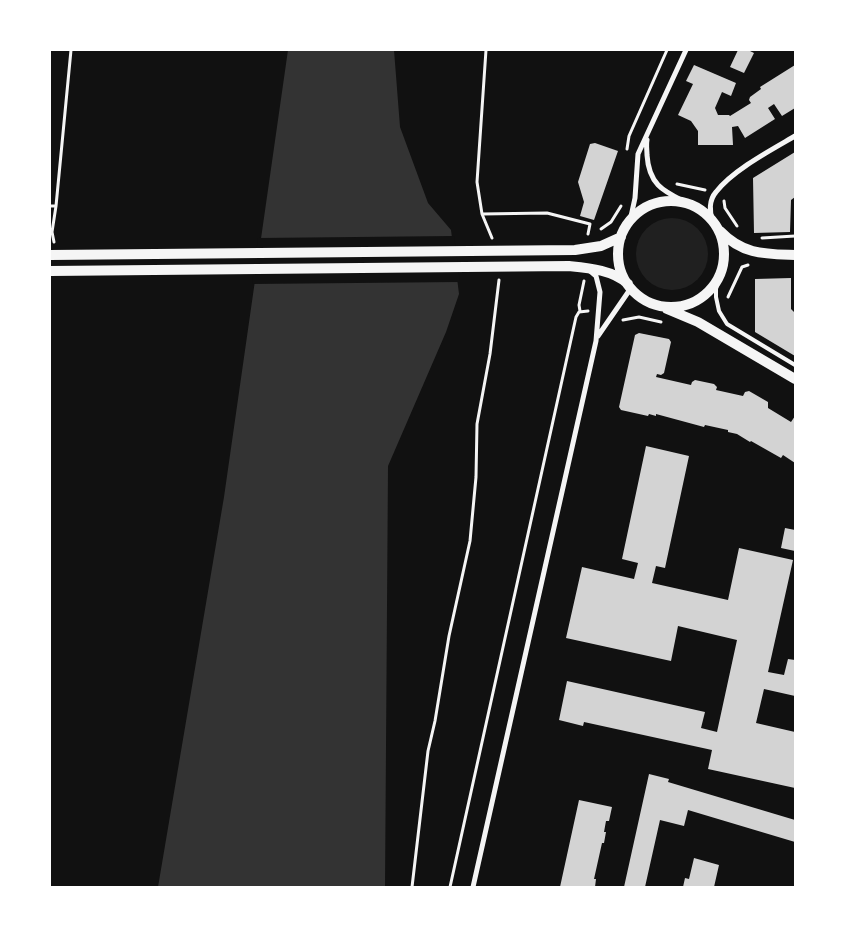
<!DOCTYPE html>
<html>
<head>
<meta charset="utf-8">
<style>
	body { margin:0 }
	#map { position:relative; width:845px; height:937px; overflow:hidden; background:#111; font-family:"Noto Sans",sans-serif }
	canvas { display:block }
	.frame { position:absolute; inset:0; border:51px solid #fff; pointer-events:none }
</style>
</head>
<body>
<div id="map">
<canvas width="845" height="937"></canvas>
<div class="frame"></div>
</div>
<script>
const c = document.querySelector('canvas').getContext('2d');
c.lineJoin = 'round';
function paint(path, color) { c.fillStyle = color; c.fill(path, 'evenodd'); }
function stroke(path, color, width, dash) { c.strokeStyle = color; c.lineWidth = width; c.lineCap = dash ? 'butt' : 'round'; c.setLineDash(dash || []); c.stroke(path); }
paint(new Path2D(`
	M636 254a36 36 0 1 1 72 0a36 36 0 1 1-72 0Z`), '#202020');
paint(new Path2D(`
	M 288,50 L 394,50 L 400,127 L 428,203 L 451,230 L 459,294 L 446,332 L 388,466 L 385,887 L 158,887 L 224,497 Z`), '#333');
paint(new Path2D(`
	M 454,236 L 460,282 L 252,284 L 258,238 Z`), '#111');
paint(new Path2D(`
	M 738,50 L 748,50 L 754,53 L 744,73 L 730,67 Z
	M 694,65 L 736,83 L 731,96 L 722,92 L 715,108 L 718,115 L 729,115 L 730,116 L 751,103 L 749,100 L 750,97 L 761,89 L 760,87 L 795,65 L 795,108 L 782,116 L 774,104 L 768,108 L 775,119 L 745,138 L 738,126 L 732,127 L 733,145 L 698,145 L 698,131 L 691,121 L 678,115 L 693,84 L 686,81 Z
	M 595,143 L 618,151 L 594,220 L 580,216 L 584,202 L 578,182 L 590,144 Z
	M 795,152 L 795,197 L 791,200 L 790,232 L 754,233 L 753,178 Z
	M 791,278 L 791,309 L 795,313 L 795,356 L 755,332 L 755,279 Z
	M 639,333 L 669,339 L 671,342 L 664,373 L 661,375 L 657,374 L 656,377 L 691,385 L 692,382 L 695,380 L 714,384 L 717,387 L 716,390 L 743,396 L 745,392 L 749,391 L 768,402 L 768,408 L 791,422 L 795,416 L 795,463 L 783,455 L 781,458 L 751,441 L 750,442 L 737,434 L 728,432 L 728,430 L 705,425 L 704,427 L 656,414 L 656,416 L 649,414 L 648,416 L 621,410 L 619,407 L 635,335 Z
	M 646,446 L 689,456 L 665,568 L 656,566 L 652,583 L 728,600 L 739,548 L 793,560 L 768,672 L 784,675 L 788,659 L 795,660 L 795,696 L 764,689 L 756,723 L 795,732 L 795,788 L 708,769 L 712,750 L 584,722 L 583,726 L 559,720 L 567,681 L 705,712 L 701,728 L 717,732 L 737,640 L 678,626 L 671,661 L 566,638 L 582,567 L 634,579 L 638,563 L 622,559 Z
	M 785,528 L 795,530 L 795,551 L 781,548 Z
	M 649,774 L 669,779 L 668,782 L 795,820 L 795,842 L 688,810 L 684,826 L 660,820 L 645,887 L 624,887 Z
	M 579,800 L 612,807 L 609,821 L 606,821 L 604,832 L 606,832 L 604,843 L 602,843 L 594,879 L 596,879 L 595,887 L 560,887 Z
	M 694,858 L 719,865 L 714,887 L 683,887 L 685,878 L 689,879 Z`), '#d3d3d3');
stroke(new Path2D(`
	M 486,50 L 477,182 L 482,214 L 492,238
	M 627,149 L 629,136 L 667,50
	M 677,184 L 705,190
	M 724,201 L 725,208 L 737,226
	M 50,206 L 56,206
	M 482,214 L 547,213 L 590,224 L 588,234
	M 601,229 L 611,222 L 621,206
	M 762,238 L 795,236
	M 54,242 L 52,232 L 56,206 L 71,50
	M 728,297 L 742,267 L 748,265
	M 580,311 L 579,305 L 584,281
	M 623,320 L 639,317 L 661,322
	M 412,887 L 428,751 L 435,721 L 449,636 L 470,541 L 476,477 L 477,424 L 490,354 L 499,280
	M 450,887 L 576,317 L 579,312 L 588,311`), '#f5f5f5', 3);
stroke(new Path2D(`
	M 721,272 L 716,289 L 716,297 L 719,311 L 727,324 L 795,365`), '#f5f5f5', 4);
stroke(new Path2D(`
	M 647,140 C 646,145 647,150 647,155 C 649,187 666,192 691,205
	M 630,221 L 635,198 L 638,154 L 686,50
	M 713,221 C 709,212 709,200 716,192 C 733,170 771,150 795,136
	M 598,336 L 631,288
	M 473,887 L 596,341 L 600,292 L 596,276 L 589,270`), '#f5f5f5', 5);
stroke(new Path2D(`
	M618 254a53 53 0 1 1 106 0a53 53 0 1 1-106 0Z
	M 720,231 C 743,255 765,254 795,255
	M 50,255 L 575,250 L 601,246 L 621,237
	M 50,271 L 569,266 C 589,268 613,270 628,284
	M 667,309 L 698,322 L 795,379`), '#f5f5f5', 10);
</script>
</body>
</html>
